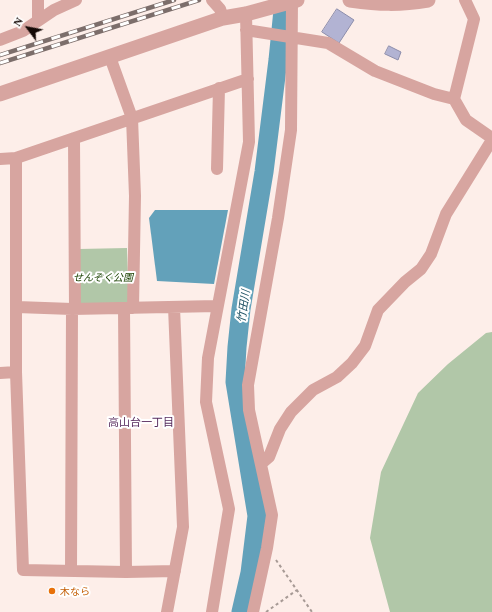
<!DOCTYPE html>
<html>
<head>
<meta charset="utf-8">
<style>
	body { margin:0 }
	#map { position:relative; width:492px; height:612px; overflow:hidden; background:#fdeee9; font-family:Georgia,serif }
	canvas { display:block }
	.north { position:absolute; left:8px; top:8px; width:40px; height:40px; -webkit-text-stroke:3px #fff; paint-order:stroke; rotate:302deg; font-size:11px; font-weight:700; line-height:16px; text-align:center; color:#150906 }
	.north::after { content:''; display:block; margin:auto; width:14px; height:18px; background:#150906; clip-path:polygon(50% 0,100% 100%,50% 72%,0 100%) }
</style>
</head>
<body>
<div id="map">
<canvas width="492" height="612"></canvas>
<div class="north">N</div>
</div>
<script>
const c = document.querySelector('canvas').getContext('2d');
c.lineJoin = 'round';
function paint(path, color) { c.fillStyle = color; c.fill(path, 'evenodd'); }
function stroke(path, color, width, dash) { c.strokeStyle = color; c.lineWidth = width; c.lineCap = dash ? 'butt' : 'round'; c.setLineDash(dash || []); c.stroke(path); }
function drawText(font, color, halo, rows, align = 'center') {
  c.font = font + ' Georgia,"Noto Sans JP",serif'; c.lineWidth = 4; c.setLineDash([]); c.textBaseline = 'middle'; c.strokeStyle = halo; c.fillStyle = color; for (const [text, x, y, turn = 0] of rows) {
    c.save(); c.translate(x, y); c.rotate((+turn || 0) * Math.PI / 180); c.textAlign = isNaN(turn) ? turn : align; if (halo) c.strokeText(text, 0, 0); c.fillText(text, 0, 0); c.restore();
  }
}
paint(new Path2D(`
	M 127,248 L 129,305 L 77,306 L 79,249 Z
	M 492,332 L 492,612 L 390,612 L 370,538 L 381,472 L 418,393 L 448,364 L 486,333 Z`), '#b1c7a8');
paint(new Path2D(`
	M 155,210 L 228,210 L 214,284 L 157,281 L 149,218 Z`), '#63a1ba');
stroke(new Path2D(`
	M 241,612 L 250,573 L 257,516 L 235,382 L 237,347 L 241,309 L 264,172 L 278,60 L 283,10 L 281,0`), '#63a1ba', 19);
const building = new Path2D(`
	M 337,9 L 354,20 L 339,43 L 322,32 Z
	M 389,46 L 401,52 L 398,60 L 385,54 Z`);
paint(building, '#b2b3d3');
stroke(building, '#8c8dab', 1);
stroke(new Path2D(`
	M 276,560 L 312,612
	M 266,612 L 297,590`), '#a79a95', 2, [3, 3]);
stroke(new Path2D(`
	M 38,0 L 38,21
	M 212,0 L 220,9 L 223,18
	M 465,0 L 474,19 L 454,99 L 466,120 L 492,138
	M 246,30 L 328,43 L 375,71 L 434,94 L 454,99
	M 0,40 L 23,31 L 54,10 L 76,0
	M 110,57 L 132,118 L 135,196 L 133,308
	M 74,138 L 75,309
	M 16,158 L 16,372 L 23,570 L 126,572 L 175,571
	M 0,159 L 16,158 L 248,79
	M 217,169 L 219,88
	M 17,307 L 72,309 L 217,306
	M 124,308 L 126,572
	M 0,373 L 16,372
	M 262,463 L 269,457 L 280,429 L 291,412 L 313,390 L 337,377 L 352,363 L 365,346 L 378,310 L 405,282 L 421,269 L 431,254 L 446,214 L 492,140
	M 71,571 L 72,309
	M 167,612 L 183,527 L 174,307
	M 212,612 L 229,509 L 206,402 L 208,358 L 249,142 L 246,14
	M 253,612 L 267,548 L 272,515 L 249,410 L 248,385 L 278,218 L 291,130 L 292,0`), '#d7a5a0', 12);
stroke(new Path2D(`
	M 350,0 C 379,4 399,5 428,0
	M 0,94 L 223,18 L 246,14 L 297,0`), '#d7a5a0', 15);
const rail = new Path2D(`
	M 0,55 L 174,0
	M 0,63 L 199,0`);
stroke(rail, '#7c6e6b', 4.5);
stroke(rail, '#fff', 3, [9]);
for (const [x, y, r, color] of [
	[52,591,4,"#e8710a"]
]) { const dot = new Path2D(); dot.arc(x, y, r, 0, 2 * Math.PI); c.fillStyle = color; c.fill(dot); stroke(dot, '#fff', 1.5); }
drawText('italic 10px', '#1a4200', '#fff', [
	["せんぞく公園",103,277]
]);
drawText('10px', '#c56008', '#fff', [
	["木なら",60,591]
], 'left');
drawText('italic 11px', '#215466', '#fff', [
	["竹田川",243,306,-82]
]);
drawText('11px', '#572b5e', '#fff', [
	["高山台一丁目",141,422]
]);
</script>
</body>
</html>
